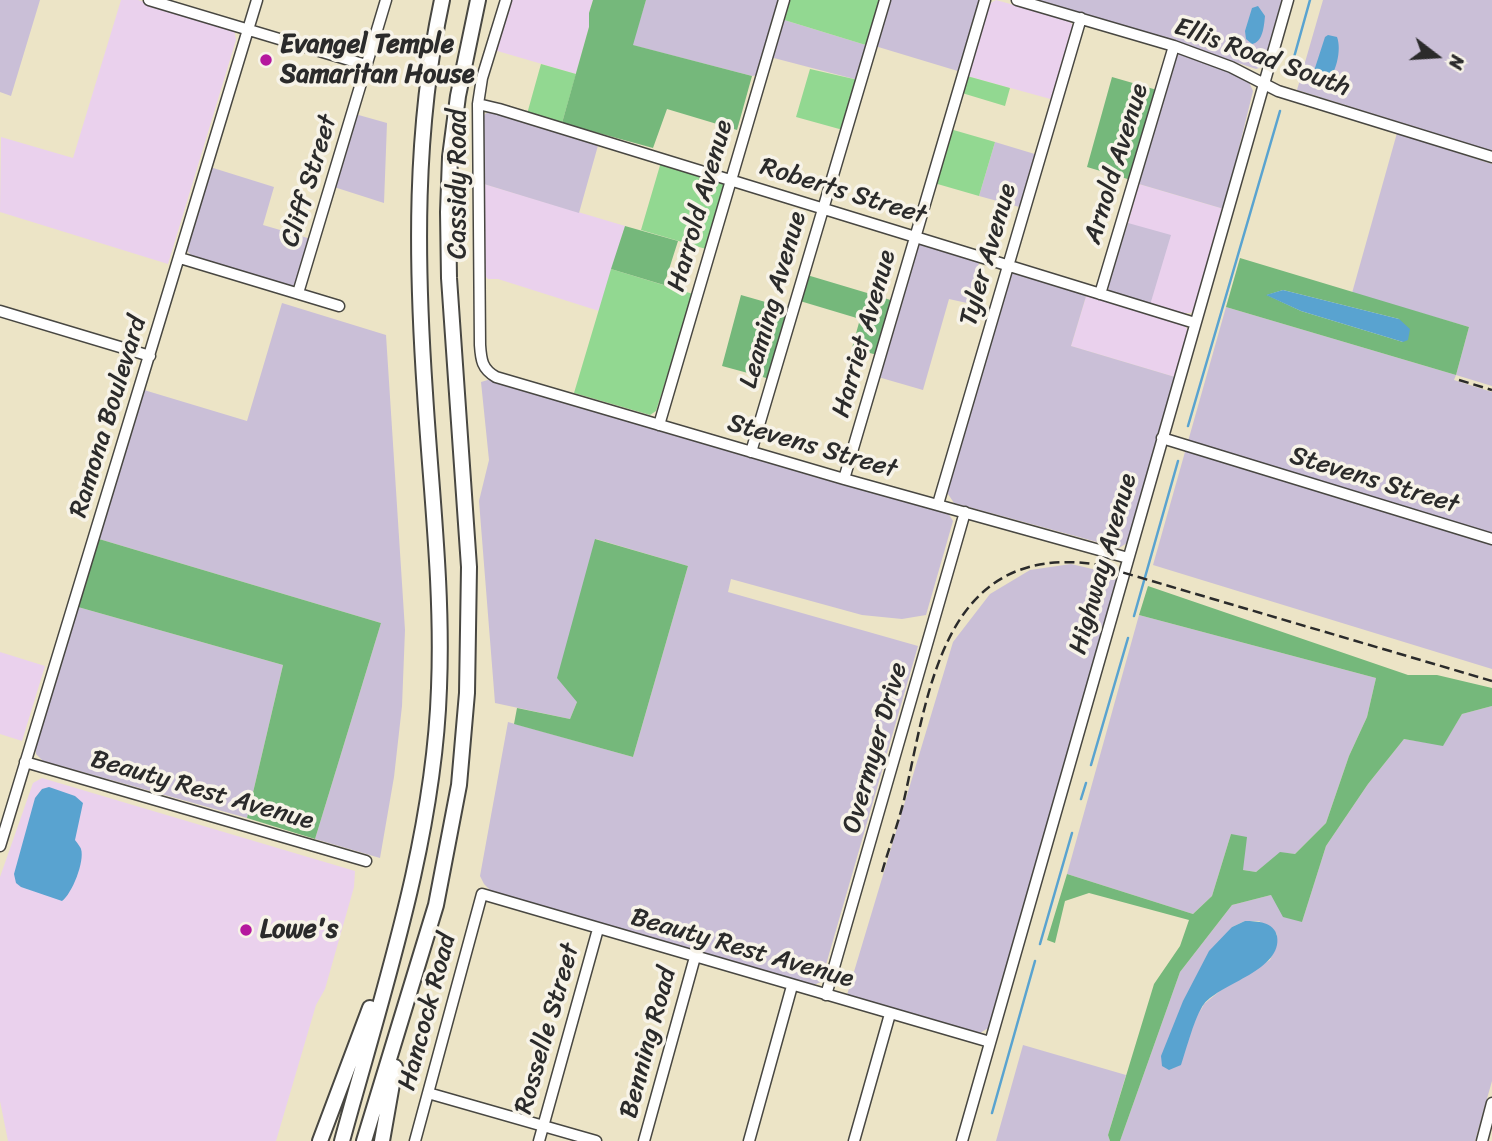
<!DOCTYPE html>
<html>
<head>
<meta charset="utf-8">
<style>
	body { margin:0 }
	#map { position:relative; width:1492px; height:1141px; overflow:hidden; background:#ece4c6; font-family:Sriracha,sans-serif }
	canvas { display:block }
	.north { position:absolute; left:1401px; top:21px; width:70px; height:70px; -webkit-text-stroke:5px #f7f3e8; paint-order:stroke; rotate:107deg; font-size:19px; font-weight:700; line-height:28px; text-align:center; color:#2b2b2b }
	.north::after { content:''; display:block; margin:auto; width:24px; height:32px; background:#2b2b2b; clip-path:polygon(50% 0,100% 100%,50% 72%,0 100%) }
</style>
</head>
<body>
<div id="map">
<canvas width="1492" height="1141"></canvas>
<div class="north">N</div>
</div>
<script>
const c = document.querySelector('canvas').getContext('2d');
c.lineJoin = 'round';
function paint(path, color) { c.fillStyle = color; c.fill(path, 'evenodd'); }
function stroke(path, color, width, dash) { c.strokeStyle = color; c.lineWidth = width; c.lineCap = dash ? 'butt' : 'round'; c.setLineDash(dash || []); c.stroke(path); }
function drawText(font, color, halo, rows, align = 'center') {
  c.font = font + ' Sriracha,sans-serif'; c.lineWidth = 7; c.setLineDash([]); c.textBaseline = 'middle'; c.strokeStyle = halo; c.fillStyle = color; for (const [text, x, y, turn = 0] of rows) {
    c.save(); c.translate(x, y); c.rotate((+turn || 0) * Math.PI / 180); c.textAlign = isNaN(turn) ? turn : align; if (halo) c.strokeText(text, 0, 0); c.fillText(text, 0, 0); c.restore();
  }
}
paint(new Path2D(`
	M 121,0 L 138,0 L 234,29 L 236,40 L 168,264 L 0,212 L 1,137 L 73,158 Z
	M 509,0 L 593,0 L 589,13 L 589,27 L 576,74 L 494,50 Z
	M 996,0 L 1068,20 L 1072,24 L 1073,34 L 1054,100 L 967,76 L 989,4 Z
	M 484,184 L 625,226 L 599,311 L 498,279 L 488,279 L 484,275 Z
	M 1139,184 L 1224,209 L 1194,310 L 1191,313 L 1180,313 L 1150,305 L 1128,223 Z
	M 1087,293 L 1185,324 L 1188,332 L 1175,377 L 1071,346 Z
	M 0,652 L 45,666 L 22,741 L 0,734 Z
	M 42,778 L 355,871 L 354,887 L 325,989 L 316,1005 L 276,1141 L 8,1141 L 0,1101 L 0,877 L 33,783 Z`), '#ead1ed');
paint(new Path2D(`
	M 0,0 L 40,0 L 11,96 L 0,92 Z
	M 646,0 L 780,0 L 759,75 L 752,76 L 632,45 Z
	M 889,0 L 978,0 L 980,5 L 961,72 L 875,46 Z
	M 1033,0 L 1284,0 L 1267,60 L 1262,67 L 1256,69 L 1175,42 Z
	M 1323,0 L 1492,0 L 1492,151 L 1297,90 Z
	M 781,19 L 869,46 L 858,80 L 770,57 Z
	M 1181,53 L 1243,77 L 1249,82 L 1253,91 L 1224,209 L 1139,184 L 1175,56 Z
	M 490,111 L 599,142 L 579,213 L 484,184 L 483,118 L 485,114 Z
	M 355,114 L 387,123 L 384,203 L 334,187 Z
	M 1397,133 L 1492,164 L 1492,386 L 1456,375 L 1454,380 L 1492,392 L 1492,669 L 1153,565 L 1226,307 L 1456,375 L 1469,327 L 1352,293 Z
	M 995,142 L 1038,155 L 1023,208 L 979,196 Z
	M 210,167 L 274,187 L 263,225 L 311,239 L 297,282 L 293,286 L 287,286 L 194,258 L 188,252 L 187,245 Z
	M 1128,223 L 1171,235 L 1150,305 L 1110,292 L 1108,287 L 1107,283 Z
	M 918,243 L 925,243 L 980,260 L 967,303 L 949,299 L 923,390 L 878,377 Z
	M 1018,271 L 1087,293 L 1071,346 L 1175,377 L 1127,543 L 1119,548 L 954,503 L 946,491 L 1009,275 Z
	M 282,303 L 386,335 L 405,630 L 402,706 L 394,777 L 380,858 L 315,839 L 381,623 L 99,539 L 144,390 L 247,421 Z
	M 491,379 L 947,511 L 953,521 L 926,615 L 902,619 L 862,615 L 731,579 L 728,592 L 918,646 L 821,982 L 816,984 L 800,984 L 522,901 L 491,891 L 484,884 L 480,876 L 508,722 L 633,757 L 688,566 L 596,539 L 577,702 L 570,719 L 495,703 L 479,501 L 489,460 L 481,382 Z
	M 1071,564 L 1118,575 L 990,1027 L 980,1033 L 847,995 L 953,642 L 990,594 L 1030,570 Z
	M 78,607 L 283,665 L 247,818 L 43,761 L 36,754 L 36,744 Z
	M 1139,615 L 1376,678 L 1367,717 L 1349,756 L 1326,823 L 1295,854 L 1280,853 L 1256,872 L 1242,870 L 1231,834 L 1212,896 L 1193,914 L 1067,874 Z
	M 1492,706 L 1492,1081 L 1475,1141 L 1120,1141 L 1180,972 L 1232,905 L 1271,895 L 1302,922 L 1326,846 L 1368,784 L 1404,739 L 1443,745 L 1462,714 ZM 1245,921 L 1259,921 L 1277,934 L 1277,943 L 1270,960 L 1226,986 L 1204,1004 L 1200,1012 L 1232,927 Z
	M 1023,1045 L 1126,1075 L 1108,1135 L 1110,1141 L 996,1141 Z`), '#cabfd7');
paint(new Path2D(`
	M 787,0 L 882,0 L 869,46 L 781,19 Z
	M 541,64 L 576,74 L 562,123 L 527,114 Z
	M 810,69 L 858,80 L 843,130 L 796,117 Z
	M 967,76 L 1010,88 L 1005,106 L 962,93 Z
	M 950,129 L 995,142 L 979,196 L 934,183 Z
	M 661,162 L 722,178 L 725,188 L 706,249 L 641,230 Z
	M 611,269 L 693,294 L 656,411 L 650,415 L 574,393 Z`), '#92d891');
paint(new Path2D(`
	M 593,0 L 646,0 L 633,45 L 752,76 L 737,130 L 667,109 L 653,148 L 562,123 L 589,27 L 589,13 Z
	M 1112,77 L 1157,90 L 1131,180 L 1087,167 Z
	M 625,226 L 678,241 L 664,285 L 611,269 Z
	M 1240,258 L 1469,327 L 1456,375 L 1226,307 ZM 1283,290 L 1399,319 L 1403,342 L 1301,311 L 1267,295 Z
	M 807,275 L 894,301 L 877,355 L 852,348 L 860,319 L 800,301 Z
	M 741,295 L 790,309 L 770,379 L 722,366 Z
	M 99,539 L 381,623 L 315,839 L 247,818 L 283,665 L 78,607 Z
	M 595,539 L 688,566 L 633,757 L 514,724 L 517,708 L 570,719 L 577,702 L 557,678 Z
	M 1148,586 L 1408,675 L 1437,675 L 1492,688 L 1492,706 L 1462,714 L 1443,746 L 1404,739 L 1368,784 L 1326,846 L 1302,922 L 1283,917 L 1271,895 L 1232,905 L 1180,972 L 1120,1141 L 1110,1141 L 1108,1135 L 1154,984 L 1180,946 L 1189,920 L 1089,893 L 1065,901 L 1055,943 L 1047,940 L 1067,874 L 1193,914 L 1212,896 L 1231,834 L 1247,837 L 1243,870 L 1256,872 L 1280,852 L 1295,854 L 1326,823 L 1349,756 L 1367,717 L 1376,678 L 1139,615 Z`), '#75b87b');
paint(new Path2D(`
	M 1258,6 L 1265,16 C 1264,26 1263,42 1252,44 L 1246,39 L 1245,31 L 1252,8 Z
	M 1328,35 L 1337,37 C 1342,50 1336,75 1325,84 L 1316,81 L 1314,71 L 1325,37 Z
	M 1283,290 L 1399,319 L 1410,329 L 1408,340 L 1403,342 L 1301,311 L 1266,295 Z
	M 49,787 L 75,796 L 83,803 L 75,840 C 76,841 81,848 81,849 C 85,861 72,894 62,901 L 21,887 L 16,883 L 14,874 L 35,798 L 42,789 Z
	M 1245,921 C 1257,921 1274,922 1277,936 C 1283,970 1221,983 1204,1004 C 1195,1015 1186,1051 1181,1065 L 1169,1070 L 1162,1066 L 1161,1056 L 1183,1001 L 1209,951 L 1232,927 Z`), '#59a3d0');
stroke(new Path2D(`
	M 1291,68 L 1310,0
	M 1188,426 L 1280,111
	M 1134,616 L 1178,461
	M 1091,765 L 1128,638
	M 1081,799 L 1086,783
	M 1040,944 L 1072,833
	M 992,1113 L 1035,961`), '#59a3d0', 2.5);
const minor = new Path2D(`
	M 149,0 L 366,65
	M 506,0 L 482,78 L 478,104 L 480,345 C 481,360 482,369 496,377 L 844,479 L 1128,558
	M 1017,0 L 1174,46 L 1231,67 L 1278,91 L 1492,157
	M 478,104 L 499,109 L 1195,323
	M 180,258 L 339,306
	M 298,293 L 386,0
	M 1100,294 L 1174,46
	M 0,311 L 150,356
	M 659,425 L 784,0
	M 1162,438 L 1492,539
	M 751,452 L 885,0
	M 844,479 L 985,0
	M 938,504 L 1081,18
	M 25,762 L 366,861
	M 0,846 L 257,0
	M 826,995 L 965,512
	M 428,1093 L 596,1141
	M 415,1141 L 482,894 L 990,1042
	M 539,1141 L 598,929
	M 644,1141 L 695,957
	M 749,1141 L 792,986
	M 854,1141 L 890,1014
	M 962,1141 L 1288,0
	M 1482,1141 L 1492,1103`);
const highway = new Path2D(`
	M 320,1141 L 370,1008
	M 342,1141 C 382,994 434,841 439,688 C 443,589 431,491 425,393 C 416,261 414,130 442,0
	M 364,1141 L 436,905 L 459,785 L 467,693 L 469,567 L 449,278 L 448,212 L 450,157 L 458,96 L 478,0
	M 382,1141 L 395,1067`);
stroke(minor, '#484742', 13);
stroke(highway, '#484742', 18);
stroke(minor, '#fff', 10);
stroke(highway, '#fff', 14);
stroke(new Path2D(`
	M 1459,380 L 1492,390
	M 882,872 C 889,848 898,824 904,800 C 929,690 943,544 1094,564 L 1492,681`), '#2b2b2b', 2.5, [10, 5]);
for (const [x, y, r, color] of [
	[266,60,7,"#b5179e"],
	[246,930,7,"#b5179e"]
]) { const dot = new Path2D(); dot.arc(x, y, r, 0, 2 * Math.PI); c.fillStyle = color; c.fill(dot); stroke(dot, '#f7f3e8', 2.5); }
drawText('bold 26px', '#2b2b2b', '#f7f3e8', [
	["Evangel Temple",280,45],
	["Samaritan House",280,75],
	["Lowe's",260,930]
], 'left');
drawText('26px', '#2b2b2b', '#f7f3e8', [
	["Ellis Road South",1262,58,20],
	["Arnold Avenue",1117,164,-73],
	["Cliff Street",310,181,-73],
	["Cassidy Road",458,184,-90],
	["Roberts Street",843,192,17],
	["Harrold Avenue",701,206,-74],
	["Tyler Avenue",989,255,-74],
	["Leaming Avenue",774,300,-74],
	["Harriet Avenue",865,334,-74],
	["Ramona Boulevard",109,417,-73],
	["Stevens Street",812,447,16],
	["Stevens Street",1374,481,17],
	["Highway Avenue",1104,564,-74],
	["Overmyer Drive",876,748,-74],
	["Beauty Rest Avenue",202,791,16],
	["Beauty Rest Avenue",742,949,16],
	["Hancock Road",428,1012,-75],
	["Rosselle Street",548,1029,-74],
	["Benning Road",649,1043,-75]
]);
</script>
</body>
</html>
